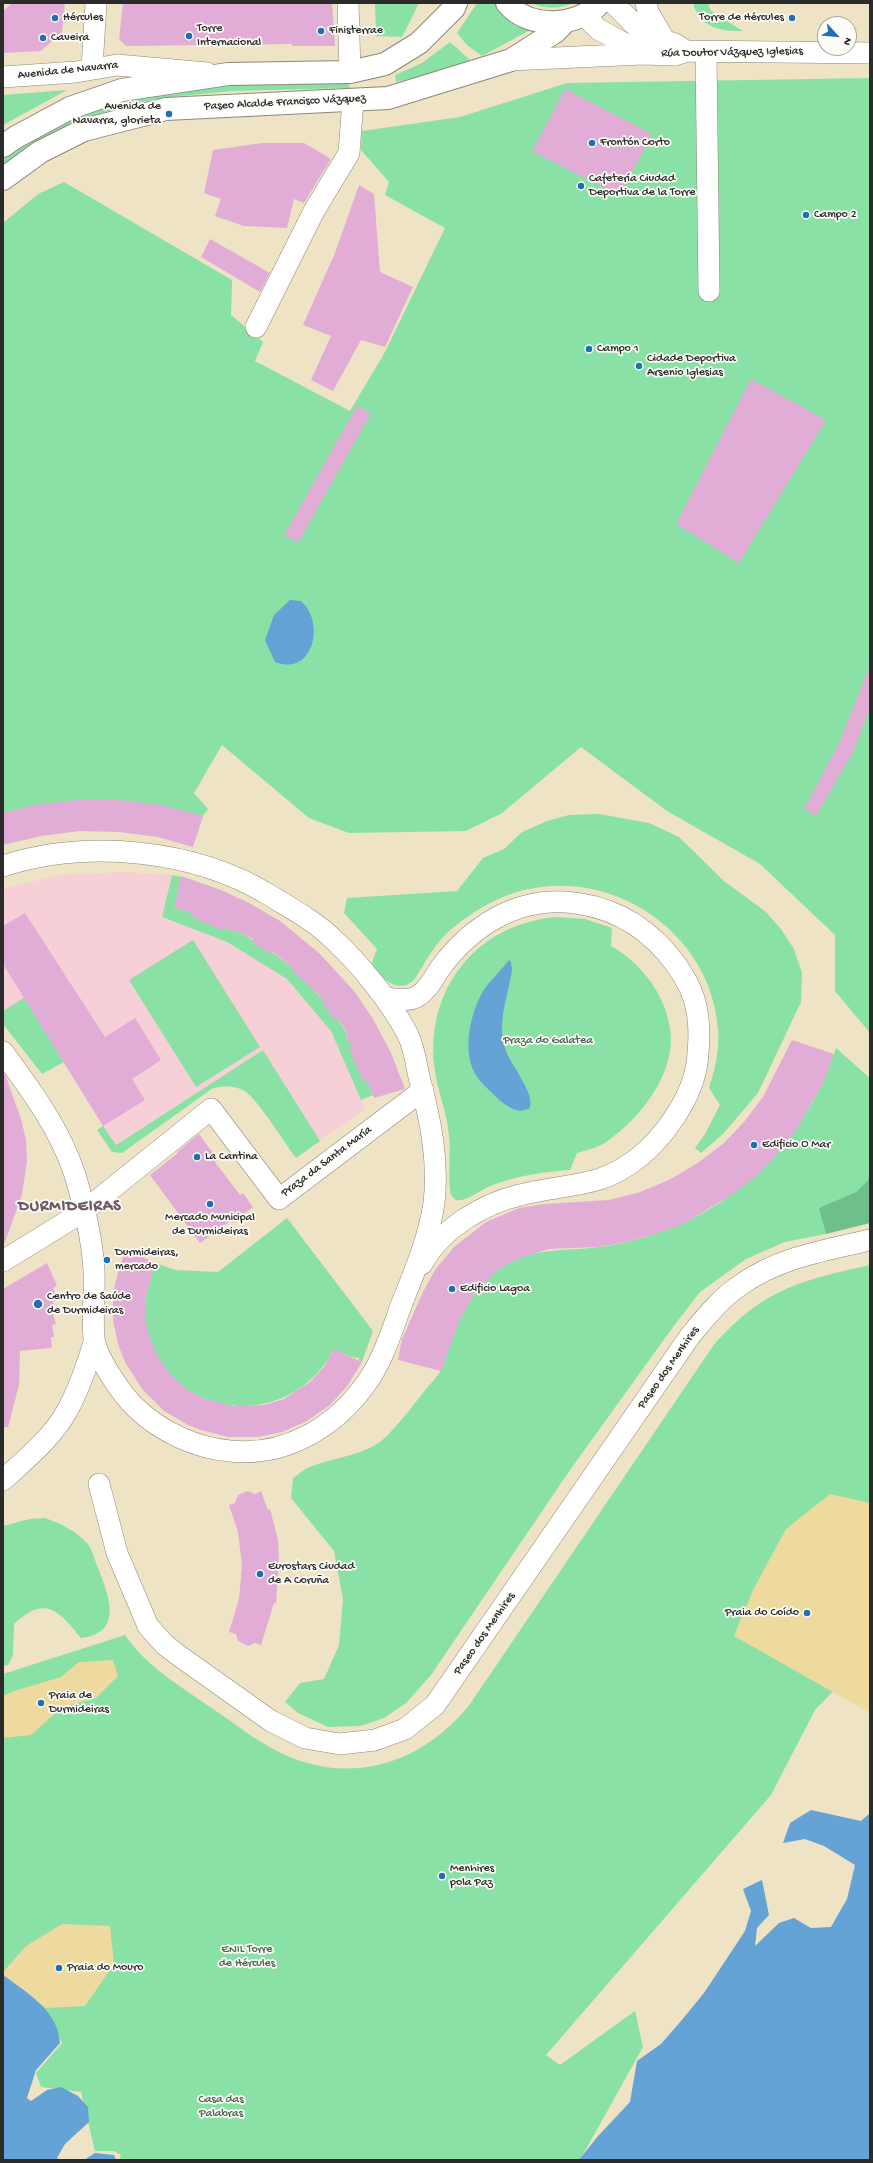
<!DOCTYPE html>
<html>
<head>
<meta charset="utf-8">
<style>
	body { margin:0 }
	#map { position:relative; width:873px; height:2163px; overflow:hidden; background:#eee3c5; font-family:"Gochi Hand",sans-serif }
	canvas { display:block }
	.frame { position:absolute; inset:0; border:4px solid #2b2b2b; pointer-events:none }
	.north { position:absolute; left:817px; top:16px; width:40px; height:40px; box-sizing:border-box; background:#fdfcf7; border:1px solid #a9a8a5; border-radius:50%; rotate:117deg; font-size:11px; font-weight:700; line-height:16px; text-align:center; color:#2b2b2b }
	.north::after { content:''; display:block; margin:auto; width:14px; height:18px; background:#1f6fb2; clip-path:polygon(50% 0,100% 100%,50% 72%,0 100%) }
</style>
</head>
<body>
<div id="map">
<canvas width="873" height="2163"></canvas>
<div class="frame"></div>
<div class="north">N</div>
</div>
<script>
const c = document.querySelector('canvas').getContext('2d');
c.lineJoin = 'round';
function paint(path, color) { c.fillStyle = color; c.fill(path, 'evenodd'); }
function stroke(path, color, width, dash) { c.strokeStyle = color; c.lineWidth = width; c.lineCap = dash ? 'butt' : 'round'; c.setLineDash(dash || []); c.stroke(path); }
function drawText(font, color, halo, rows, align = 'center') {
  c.font = font + ' "Gochi Hand",sans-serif'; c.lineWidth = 3.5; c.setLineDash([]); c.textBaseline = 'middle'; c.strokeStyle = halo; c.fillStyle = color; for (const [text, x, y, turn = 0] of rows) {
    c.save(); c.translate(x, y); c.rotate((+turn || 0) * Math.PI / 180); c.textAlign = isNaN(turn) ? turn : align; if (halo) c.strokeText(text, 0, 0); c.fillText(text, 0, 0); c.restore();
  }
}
paint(new Path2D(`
	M 126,872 L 172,875 L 162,918 L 227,942 L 287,979 L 331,1031 L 365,1109 L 320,1141 L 263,1050 L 115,1145 L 24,998 L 3,1011 L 3,889 L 59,875 Z`), '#f6cfd7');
paint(new Path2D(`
	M 375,3 L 419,3 L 402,37 L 376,36 Z
	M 477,3 L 496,3 L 506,12 L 534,28 L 482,56 L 467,45 L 457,33 Z
	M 531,3 L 574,3 C 560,9 545,9 531,3 Z
	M 693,3 L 708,3 L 711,11 L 743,31 C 721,32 699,27 693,3 Z
	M 450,42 L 470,60 L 444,71 L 396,82 L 395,75 L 422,63 Z
	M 870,78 L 870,1033 L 835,991 L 835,935 L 760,864 L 667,811 L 581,747 L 502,813 L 466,831 L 349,833 L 309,818 L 222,745 L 194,793 L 208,809 L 203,816 C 131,798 76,795 3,813 L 3,223 L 38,194 L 64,182 L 232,280 L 231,315 L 263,342 L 255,361 L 350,411 L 385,352 L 445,228 L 385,195 L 389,182 L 361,150 L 362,131 L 460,117 L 567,83 Z
	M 348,82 L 350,88 L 233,91 L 170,97 L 136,103 L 134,97 L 217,85 Z
	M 67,90 L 3,125 L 3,95 Z
	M 116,102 L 117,108 L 95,116 L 3,167 L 5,156 L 57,124 Z
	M 599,814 L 649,823 L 679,837 L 724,881 L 766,912 L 781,929 L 794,949 L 802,973 L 801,1002 L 758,1093 L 723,1134 L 701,1153 L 695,1148 L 705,1134 L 720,1105 L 709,1088 C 715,1069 720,1049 718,1029 C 712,941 627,876 541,887 C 505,891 473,910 447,933 C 433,946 424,965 414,980 C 398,995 381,978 371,965 L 377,949 L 344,913 L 347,898 L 457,891 L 483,858 L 504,849 L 522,832 L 547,821 L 569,815 Z
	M 172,875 L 182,877 L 174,908 L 194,913 L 194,918 L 225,927 L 235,932 L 238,931 L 272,952 L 292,967 L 292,970 L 307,983 L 325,1002 L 324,1005 L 338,1019 L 347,1034 L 346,1036 L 353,1048 L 350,1051 L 367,1079 L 373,1095 L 361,1100 L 331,1031 L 287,979 L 227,942 L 162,917 Z
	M 556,917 L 585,919 L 612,928 L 611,946 C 643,964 669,999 671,1037 C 672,1079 637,1122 603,1144 C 595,1148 586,1150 577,1153 L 570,1170 C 542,1172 516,1176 490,1186 C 480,1190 467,1202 456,1200 C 452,1197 450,1194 450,1189 C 448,1172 451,1153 449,1135 C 447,1111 436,1088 434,1064 C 427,986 478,924 556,917 Z
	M 193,940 L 260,1047 L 196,1087 L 129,980 Z
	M 24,998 L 64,1062 L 42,1074 L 3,1024 L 3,1011 Z
	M 836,1048 L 870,1078 L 870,1178 L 856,1192 L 820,1208 L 826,1234 L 785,1242 L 746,1259 L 700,1292 L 673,1327 L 570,1470 L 431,1675 L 406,1703 L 384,1718 L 361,1726 L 328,1727 L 298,1713 L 285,1702 L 300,1683 L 324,1679 L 339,1645 L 343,1599 L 334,1551 L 291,1498 L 293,1478 C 299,1474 305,1468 312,1466 C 336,1457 368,1455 387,1436 C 401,1421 414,1404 427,1388 C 432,1382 438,1376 441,1370 C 445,1362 446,1353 449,1345 C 459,1318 473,1289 496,1271 C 529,1246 561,1252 599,1247 C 713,1232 800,1156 836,1048 Z
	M 263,1050 L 320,1141 L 296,1158 C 283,1141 261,1104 246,1092 C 236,1085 224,1086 213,1088 L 122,1153 L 112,1152 L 97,1130 L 103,1126 L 116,1145 Z
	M 287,1218 L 373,1331 L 362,1362 L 359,1360 L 359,1358 L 352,1357 L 334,1349 C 288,1438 156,1419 145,1318 C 144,1300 149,1284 154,1267 L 156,1263 L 175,1270 L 218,1272 Z
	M 870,1265 L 870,1653 L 815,1710 L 771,1795 L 546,2055 L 560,2065 L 635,2011 L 643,2047 L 580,2160 L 119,2160 L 121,2155 L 114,2151 L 95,2151 L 81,2092 L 41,2087 L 36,2073 L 62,2043 L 50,2018 L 3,1995 L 3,1674 L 125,1635 C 147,1667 179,1685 210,1707 C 233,1722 256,1741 281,1753 C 352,1787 423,1763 470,1704 L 713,1346 C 763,1289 799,1281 870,1265 Z
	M 45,1518 C 61,1524 75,1530 87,1543 C 92,1549 95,1561 98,1568 C 109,1596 124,1633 81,1638 C 59,1611 45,1594 14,1624 L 13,1655 L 8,1665 L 3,1666 L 3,1526 L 30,1519 Z`), '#8ae1a5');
paint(new Path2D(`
	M 870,1178 L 870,1223 L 826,1234 L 819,1208 L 856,1192 Z`), '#6fbf8a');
paint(new Path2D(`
	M 830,1494 L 870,1503 L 870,1713 L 734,1636 L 753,1590 L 786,1529 Z
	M 113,1660 L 118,1676 L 96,1698 L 62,1707 L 31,1735 L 3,1738 L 3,1696 L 14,1691 L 61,1677 L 79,1662 Z
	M 62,1924 L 110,1926 L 114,1964 L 85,2006 L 46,2008 L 3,1975 L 3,1972 L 26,1946 Z`), '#eeda9e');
paint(new Path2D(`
	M 290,600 L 301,601 C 326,623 313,677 275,662 L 265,640 L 274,615 Z
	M 509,960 L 511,962 L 512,970 C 508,997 496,1024 506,1051 C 511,1065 537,1096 529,1109 L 520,1111 C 510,1109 501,1102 494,1095 C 487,1088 479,1081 474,1072 C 463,1049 470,1015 482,993 C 489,981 501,971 509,960 Z
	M 811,1810 L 861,1821 L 870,1813 L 870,2160 L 579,2160 L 598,2136 L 630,2102 L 637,2061 L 661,2044 L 681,2021 L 704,1993 L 745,1931 L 751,1911 L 743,1889 L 762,1880 L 769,1915 L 757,1928 L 755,1946 L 779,1923 L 794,1918 L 811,1928 L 831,1927 L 847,1899 L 855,1865 L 824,1846 L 805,1839 L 783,1843 L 790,1823 Z
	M 3,1975 C 27,1993 58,2010 60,2043 L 36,2070 L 27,2098 L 31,2101 L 47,2090 L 61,2087 L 78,2096 L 88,2107 L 89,2122 L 65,2144 L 57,2158 L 60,2160 L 3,2160 Z
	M 95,2153 L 114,2155 L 116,2160 L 84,2160 Z`), '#65a2d6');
paint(new Path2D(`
	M 12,3 L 65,3 L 62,32 L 41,51 L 3,53 L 3,11 Z
	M 123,3 L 332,3 L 335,46 L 292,46 L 292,44 L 126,46 L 119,39 Z
	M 565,89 L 652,134 L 620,196 L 532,151 Z
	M 262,143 L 304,143 L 331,159 L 304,203 L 294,199 L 287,228 L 244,226 L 215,216 L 221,199 L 204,193 L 213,150 Z
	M 359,185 L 374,194 L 380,272 L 413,287 L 385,347 L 361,340 L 333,391 L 311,380 L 331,336 L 303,325 L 335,253 Z
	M 210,239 L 270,273 L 260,292 L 201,257 Z
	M 751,379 L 826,420 L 739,563 L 676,524 Z
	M 357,406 L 371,413 L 298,543 L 284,535 Z
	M 869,668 L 870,708 L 853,752 L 816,816 L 804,809 L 839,743 Z
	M 76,800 L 119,800 L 161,805 L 203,816 L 193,847 L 158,837 L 119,832 L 80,831 L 41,836 L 3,845 L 3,813 L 33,805 Z
	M 181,876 L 221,890 L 249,903 L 280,921 L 319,953 L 355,992 L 373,1019 L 391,1053 L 405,1089 L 374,1098 L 368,1083 L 362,1079 L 350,1051 L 351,1045 L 346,1036 L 347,1033 L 339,1020 L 335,1020 L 324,1005 L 324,1001 L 317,993 L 292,970 L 292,967 L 273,952 L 269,953 L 253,943 L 253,939 L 239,932 L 235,932 L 227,928 L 222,930 L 194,918 L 190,912 L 174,908 Z
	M 25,913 L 105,1037 L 135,1018 L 161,1060 L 132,1079 L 145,1100 L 103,1126 L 3,964 L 3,926 Z
	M 792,1040 L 834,1054 L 824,1081 L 795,1132 L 776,1155 L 756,1176 L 733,1194 L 683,1224 L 655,1234 L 627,1242 L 598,1247 L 549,1249 L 517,1259 L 497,1270 L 474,1294 L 460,1319 L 441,1371 L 398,1360 L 402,1339 L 423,1292 L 435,1270 L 454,1247 L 486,1222 L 519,1208 L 544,1204 L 609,1200 L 640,1192 L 669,1180 L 696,1164 L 723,1144 L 744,1122 L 763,1097 Z
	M 5,1074 L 21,1119 L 26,1140 L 27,1161 L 22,1195 L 5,1242 L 3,1242 L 3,1075 Z
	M 199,1134 L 218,1160 L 215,1162 L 240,1195 L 243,1193 L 253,1207 L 232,1223 L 230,1221 L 200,1243 L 150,1175 L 178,1153 L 177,1152 Z
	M 125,1252 L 131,1255 L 132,1252 L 155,1263 L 146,1297 L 145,1318 L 150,1338 L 158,1357 L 170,1374 L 185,1388 L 202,1398 L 233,1406 L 264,1405 L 284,1399 L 310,1382 L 324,1367 L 334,1349 L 362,1362 L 348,1385 L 330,1405 L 307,1421 L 282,1432 L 258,1437 L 228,1437 L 201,1430 L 188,1425 L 164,1411 L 143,1390 L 126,1364 L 119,1347 L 113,1321 L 113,1293 L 120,1265 Z
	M 47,1263 L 57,1286 L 53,1288 L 58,1300 L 53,1301 L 57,1312 L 53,1313 L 56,1324 L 52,1325 L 54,1337 L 51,1337 L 52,1348 L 20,1351 L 19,1385 L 8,1427 L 3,1427 L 3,1289 Z
	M 248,1491 L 255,1494 L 261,1491 L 268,1510 L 270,1509 L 278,1540 L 279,1561 L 276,1603 L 274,1603 L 261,1645 L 255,1643 L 248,1646 L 238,1641 L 236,1634 L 229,1632 L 239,1599 L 242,1565 L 238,1532 L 229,1505 L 235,1503 L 238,1495 Z`), '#e1add7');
const minor = new Path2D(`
	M 348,3 L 350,72
	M 613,3 L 644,34 L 675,44 L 686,51
	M 646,3 L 648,12 L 665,41
	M 584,15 L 598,29 L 643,54
	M 706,52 L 709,291
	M 511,60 L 643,54 L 675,55 L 687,51 L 870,53
	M 92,68 L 96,3
	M 3,77 L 76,72 L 117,65 L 207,73
	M 256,327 L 314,211 L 349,153 L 353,100
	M 3,866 C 88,839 195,849 271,896 C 292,909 316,922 333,939 C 360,964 390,1001 407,1033 C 414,1046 416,1062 419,1077 C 430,1118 439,1159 434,1203 C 429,1237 415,1271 402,1303 C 392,1330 383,1361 365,1385 C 334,1428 284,1457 230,1451 C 196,1448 161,1432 136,1408 C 122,1395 96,1357 94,1338 C 92,1316 95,1293 94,1270 C 92,1239 84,1205 75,1175 C 60,1129 31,1090 3,1052
	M 386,998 C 397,999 409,1002 418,996 C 429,989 434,977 441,967 C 471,927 514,899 566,902 C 606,905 639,921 666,952 C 694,985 702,1010 698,1053 C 697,1077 686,1101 672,1121 C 655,1146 630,1169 600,1179 C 574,1187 546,1188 520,1195 C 482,1204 441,1229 422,1264
	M 3,1261 L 84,1211 L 211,1109 L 279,1199 L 423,1090
	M 3,1480 C 26,1459 52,1438 67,1411 C 79,1389 87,1366 94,1342
	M 99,1484 L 117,1553 L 148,1626 L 164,1644 L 178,1655 L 271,1721 L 305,1738 L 340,1744 L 375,1740 L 405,1729 L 435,1705 L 690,1336 C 705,1318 720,1299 739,1286 C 777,1258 825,1250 870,1240`);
const major = new Path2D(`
	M 507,3 C 529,30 578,27 600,3
	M 3,146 L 16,137 L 70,108 L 122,90 L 228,74 L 350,72 L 385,64 L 419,43 L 454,8 L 456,3
	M 3,179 L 40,152 L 84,130 L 166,109 L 388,98 L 511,60 L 555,32 L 566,21`);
stroke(minor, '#8c8778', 22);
stroke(major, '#8c8778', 24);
stroke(minor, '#fff', 21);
stroke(major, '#fff', 22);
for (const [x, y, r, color] of [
	[55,18,4,"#1f6fb2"],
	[792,18,4,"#1f6fb2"],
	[321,31,4,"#1f6fb2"],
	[189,36,4,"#1f6fb2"],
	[43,38,4,"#1f6fb2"],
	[169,114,4,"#1f6fb2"],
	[592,143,4,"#1f6fb2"],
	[581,186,4,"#1f6fb2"],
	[806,215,4,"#1f6fb2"],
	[589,349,4,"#1f6fb2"],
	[639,366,4,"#1f6fb2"],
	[754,1145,4,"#1f6fb2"],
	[197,1157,4,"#1f6fb2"],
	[210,1204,4,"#1f6fb2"],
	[107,1260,4,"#1f6fb2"],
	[452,1289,4,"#1f6fb2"],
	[38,1304,5,"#1f6fb2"],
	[260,1574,4,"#1f6fb2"],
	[807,1613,4,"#1f6fb2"],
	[41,1703,4,"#1f6fb2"],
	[442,1876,4,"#1f6fb2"],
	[59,1968,4,"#1f6fb2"]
]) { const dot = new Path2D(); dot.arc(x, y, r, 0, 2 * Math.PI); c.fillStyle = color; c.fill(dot); stroke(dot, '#fdfcf7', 1.5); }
drawText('12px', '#2b2b2b', '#fdfcf7', [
	["Hércules",63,18],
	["Torre de Hércules",784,18,"right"],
	["Torre",197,29],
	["Internacional",197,43],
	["Finisterrae",329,31],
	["Caveira",51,38],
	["Avenida de",161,107,"right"],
	["Navarra, glorieta",161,121,"right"],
	["Frontón Corto",600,143],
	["Cafetería Ciudad",589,179],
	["Deportiva de la Torre",589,193],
	["Campo 2",814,215],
	["Campo 1",597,349],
	["Cidade Deportiva",647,359],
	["Arsenio Iglesias",647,373],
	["Edificio O Mar",762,1145],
	["La Cantina",205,1157],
	["Mercado Municipal",210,1218,"center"],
	["de Durmideiras",210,1232,"center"],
	["Durmideiras,",115,1253],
	["mercado",115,1267],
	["Edificio Lagoa",460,1289],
	["Centro de Saúde",47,1297],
	["de Durmideiras",47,1311],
	["Eurostars Ciudad",268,1567],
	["de A Coruña",268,1581],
	["Praia do Coído",799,1613,"right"],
	["Praia de",49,1696],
	["Durmideiras",49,1710],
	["Menhires",450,1869],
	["pola Paz",450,1883],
	["Praia do Mouro",67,1968]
], 'left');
drawText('12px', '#2b2b2b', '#fdfcf7', [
	["Rúa Doutor Vázquez Iglesias",732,53,-1],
	["Avenida de Navarra",68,71,-6],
	["Paseo Alcalde Francisco Vázquez",285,103,-3],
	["Praza da Santa María",327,1162,-37],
	["Paseo dos Menhires",669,1368,-55],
	["Paseo dos Menhires",485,1634,-55]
]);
drawText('12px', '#486250', '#fdfcf7', [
	["Praza do Galatea",548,1041],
	["ENIL Torre",247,1950],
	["de Hércules",247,1964],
	["Casa das",221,2100],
	["Palabras",221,2114]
]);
c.letterSpacing = '1px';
drawText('bold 16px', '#6b5867', '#fdfcf7', [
	["DURMIDEIRAS",70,1208]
]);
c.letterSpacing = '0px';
</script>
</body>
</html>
